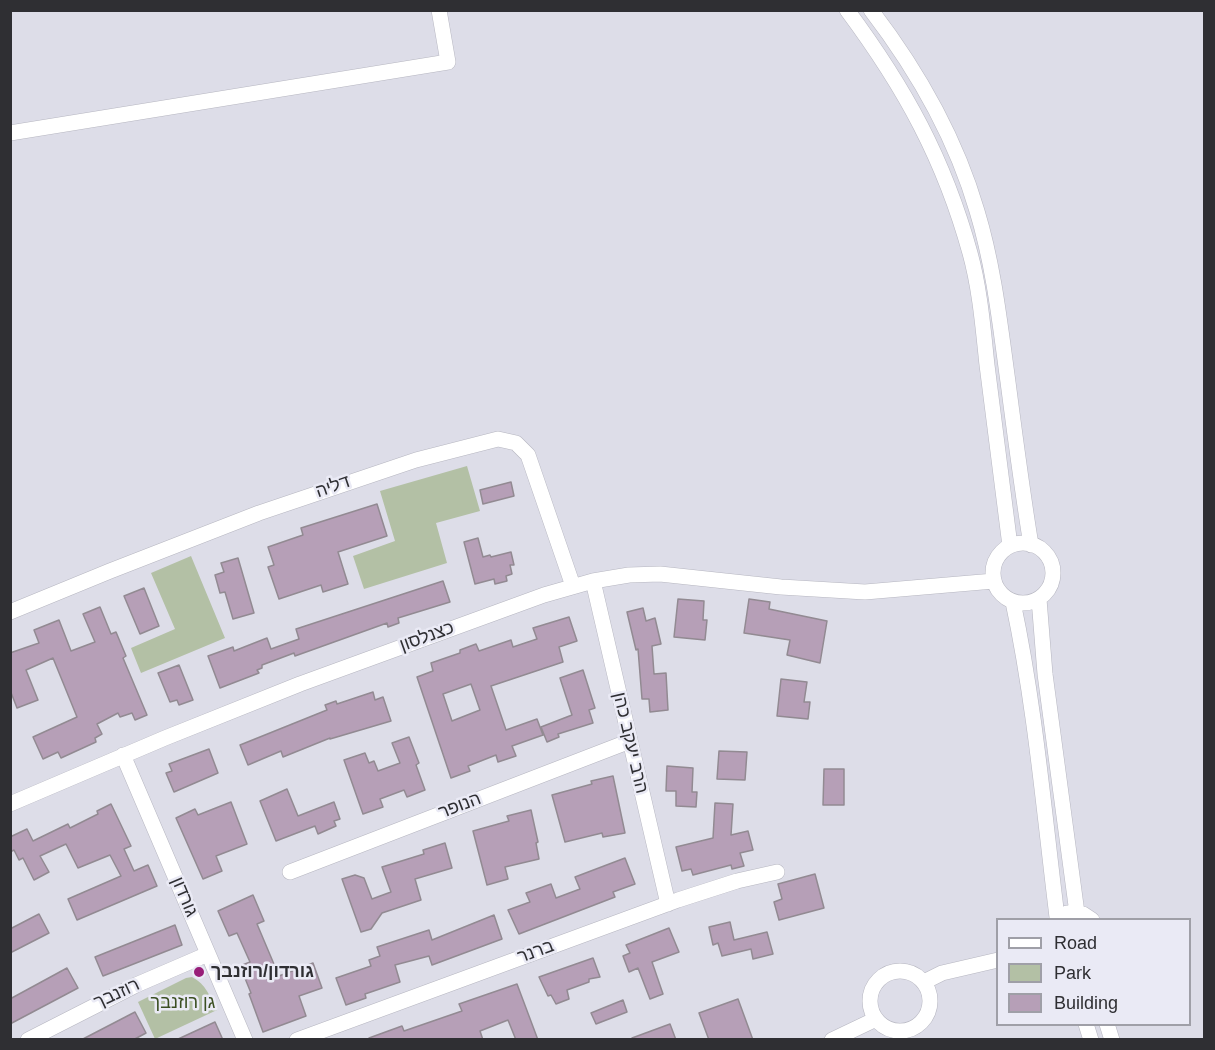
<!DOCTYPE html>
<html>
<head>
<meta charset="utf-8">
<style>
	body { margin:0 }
	#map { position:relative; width:1215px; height:1050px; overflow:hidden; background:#dddde8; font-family:Arial,sans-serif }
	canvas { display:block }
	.frame { position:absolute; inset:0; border:12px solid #2f2f33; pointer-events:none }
	.legend { position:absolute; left:996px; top:918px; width:195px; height:108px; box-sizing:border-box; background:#eaeaf5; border:2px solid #9f9fa7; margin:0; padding:8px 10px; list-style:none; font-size:18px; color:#2f2f33 }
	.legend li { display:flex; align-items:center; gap:12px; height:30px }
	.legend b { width:30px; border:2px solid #9f9fa7 }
</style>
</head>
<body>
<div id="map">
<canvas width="1215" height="1050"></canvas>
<div class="frame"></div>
<ul class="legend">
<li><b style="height:8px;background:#fff"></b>Road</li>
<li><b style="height:16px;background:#b3c0a5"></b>Park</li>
<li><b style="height:16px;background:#b69fb7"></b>Building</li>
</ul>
</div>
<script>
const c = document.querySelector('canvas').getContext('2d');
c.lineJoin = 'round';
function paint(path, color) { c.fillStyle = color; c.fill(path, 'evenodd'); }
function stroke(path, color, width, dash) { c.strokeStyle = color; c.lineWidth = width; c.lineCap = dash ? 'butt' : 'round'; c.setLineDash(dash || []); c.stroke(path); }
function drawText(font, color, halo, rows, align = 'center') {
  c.font = font + ' Arial,Heebo,sans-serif'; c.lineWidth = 5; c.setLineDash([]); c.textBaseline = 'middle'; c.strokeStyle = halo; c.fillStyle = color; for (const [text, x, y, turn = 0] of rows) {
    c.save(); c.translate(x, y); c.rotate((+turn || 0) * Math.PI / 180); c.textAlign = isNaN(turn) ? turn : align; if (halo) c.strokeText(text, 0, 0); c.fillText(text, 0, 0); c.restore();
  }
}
paint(new Path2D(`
	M 467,466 L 480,511 L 436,523 L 447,563 L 364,589 L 353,556 L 395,541 L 380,491 Z
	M 191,556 L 225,638 L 141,673 L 131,648 L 175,629 L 151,573 Z
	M 192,977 C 206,984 210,997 217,1010 L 155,1039 L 138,1002 L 186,978 Z`), '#b3c0a5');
const building = new Path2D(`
	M 511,482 L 514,496 L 483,504 L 480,490 Z
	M 377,504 L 387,536 L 338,552 L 348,584 L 323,592 L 321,585 L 279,599 L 268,567 L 274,565 L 268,547 L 303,535 L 301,528 Z
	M 478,538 L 483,557 L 490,555 L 491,557 L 511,552 L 514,565 L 510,565 L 512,574 L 506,576 L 507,581 L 495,584 L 494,579 L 475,584 L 464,542 Z
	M 238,558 L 254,613 L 233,619 L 225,592 L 220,593 L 215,575 L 224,572 L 221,563 Z
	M 443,581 L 450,602 L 398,618 L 399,623 L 388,627 L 387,623 L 295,656 L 294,653 L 262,665 L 262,668 L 257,670 L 259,673 L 220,688 L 208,656 L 233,647 L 234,651 L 267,638 L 271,649 L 299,639 L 296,629 Z
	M 144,588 L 159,626 L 140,634 L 124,596 Z
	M 678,599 L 704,601 L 703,620 L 707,620 L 705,640 L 674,637 Z
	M 749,599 L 770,602 L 769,609 L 827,621 L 820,663 L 787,655 L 790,640 L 744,633 Z
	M 100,607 L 111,634 L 116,632 L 126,656 L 123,658 L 147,715 L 135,720 L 132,713 L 120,717 L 118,713 L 97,724 L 102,734 L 95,738 L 96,742 L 61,758 L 58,752 L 43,759 L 33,737 L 77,717 L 53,658 L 26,670 L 38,700 L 17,708 L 10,690 L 10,653 L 39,643 L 34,630 L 59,620 L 71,651 L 95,642 L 83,614 Z
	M 643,608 L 646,621 L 655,618 L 661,644 L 652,646 L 654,674 L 666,673 L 668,710 L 650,712 L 649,699 L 642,699 L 638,649 L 636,650 L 627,612 Z
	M 569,617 L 577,641 L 559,647 L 563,662 L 491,686 L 506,730 L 537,719 L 543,735 L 512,746 L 516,756 L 498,762 L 496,755 L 468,766 L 470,771 L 451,778 L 417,677 L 433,671 L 431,663 L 460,653 L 460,650 L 476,644 L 479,651 L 511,640 L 513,647 L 537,639 L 533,628 ZM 471,684 L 480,710 L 452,721 L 443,694 Z
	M 179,665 L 193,700 L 179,705 L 177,700 L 170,702 L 158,673 Z
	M 583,670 L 595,708 L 589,710 L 593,723 L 558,734 L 559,737 L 547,742 L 541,727 L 572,715 L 560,678 Z
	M 781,679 L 807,682 L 804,702 L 810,702 L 808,719 L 777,716 Z
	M 373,692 L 375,700 L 383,697 L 391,721 L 330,739 L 330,738 L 283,757 L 281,751 L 248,765 L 240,745 L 327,710 L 325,705 L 336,701 L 337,704 Z
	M 409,737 L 419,763 L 416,765 L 425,790 L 407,797 L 404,790 L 380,799 L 383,807 L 363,814 L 344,760 L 365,753 L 369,763 L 374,761 L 378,771 L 400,763 L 392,743 Z
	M 209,749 L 218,773 L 174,792 L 166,773 L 172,771 L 169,764 Z
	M 719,751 L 747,752 L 745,780 L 717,779 Z
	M 667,766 L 693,768 L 692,792 L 697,792 L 696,807 L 676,806 L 676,791 L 666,791 Z
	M 824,769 L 844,769 L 844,805 L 823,805 Z
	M 613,776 L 625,833 L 603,837 L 602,833 L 565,842 L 552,795 L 592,784 L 591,781 Z
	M 287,789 L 298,816 L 334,802 L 340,819 L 334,821 L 336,826 L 318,834 L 315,826 L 276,841 L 260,801 Z
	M 231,802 L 247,844 L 216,856 L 222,871 L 203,879 L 176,818 L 195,809 L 198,815 Z
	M 715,803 L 733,804 L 731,835 L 748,831 L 753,850 L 740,853 L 744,866 L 732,869 L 731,865 L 693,875 L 691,869 L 682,871 L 676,847 L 713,838 Z
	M 111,804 L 131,846 L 124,849 L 134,871 L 148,865 L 157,886 L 77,920 L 68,899 L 121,876 L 110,855 L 78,868 L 66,844 L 40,856 L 49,872 L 34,880 L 23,858 L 19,860 L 14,850 L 10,852 L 10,837 L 27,829 L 33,841 L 68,824 L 70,828 L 98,814 L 97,811 Z
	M 531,810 L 538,842 L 536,843 L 539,859 L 505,867 L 508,879 L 487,885 L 473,831 L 509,821 L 507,816 Z
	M 445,843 L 452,868 L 415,879 L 421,900 L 382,913 L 371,929 L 361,932 L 342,879 L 355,875 L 364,878 L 372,899 L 391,892 L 382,867 L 424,854 L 423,850 Z
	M 625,858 L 635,884 L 613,892 L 615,897 L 519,934 L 508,910 L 530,902 L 526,893 L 551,884 L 556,898 L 580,889 L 575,877 Z
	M 815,874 L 824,908 L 779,920 L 774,902 L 782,899 L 778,884 Z
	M 253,895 L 264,921 L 257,924 L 279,976 L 313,963 L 322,988 L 299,996 L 306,1016 L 263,1032 L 249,994 L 251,993 L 240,966 L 250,962 L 237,933 L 229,936 L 218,911 Z
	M 39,914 L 49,933 L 10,953 L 10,929 Z
	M 494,915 L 502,939 L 432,965 L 429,956 L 395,965 L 400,982 L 365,994 L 366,998 L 346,1005 L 336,978 L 371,966 L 369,960 L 380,956 L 377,947 L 429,930 L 432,940 Z
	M 730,922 L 734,940 L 767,932 L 773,954 L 753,959 L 751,949 L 722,956 L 718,943 L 713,945 L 709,927 Z
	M 175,925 L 182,945 L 103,976 L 95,957 Z
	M 669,928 L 679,952 L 652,962 L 663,994 L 650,999 L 638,968 L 629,972 L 623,956 L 630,953 L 626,945 Z
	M 593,958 L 600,977 L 589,979 L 589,982 L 567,990 L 569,999 L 556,1004 L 551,995 L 548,996 L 539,977 Z
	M 67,968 L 78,988 L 10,1024 L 10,999 Z
	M 517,984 L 538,1040 L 516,1040 L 508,1020 L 480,1031 L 483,1040 L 369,1040 L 369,1038 L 402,1026 L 404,1031 L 462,1011 L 459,1004 Z
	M 738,999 L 753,1040 L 709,1040 L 699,1013 Z
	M 623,1000 L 627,1012 L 596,1024 L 591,1013 Z
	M 135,1012 L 146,1033 L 133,1040 L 81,1040 Z
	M 215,1022 L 223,1040 L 176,1040 Z
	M 670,1024 L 676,1040 L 632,1040 L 632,1038 Z`);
paint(building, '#b69fb7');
stroke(building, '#928a92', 1.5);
const street = new Path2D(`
	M 847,10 C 905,88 944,159 970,253 C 980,289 983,328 987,365 C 995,425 1002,486 1010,546
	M 871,10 C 917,70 956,139 977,211 C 994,267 1000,324 1008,382 C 1015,436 1022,490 1031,545
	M 10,133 L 448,62 L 439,10
	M993 573a30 30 0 1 1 60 0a30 30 0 1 1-60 0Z
	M 593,581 L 668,904
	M 1039,599 L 1045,674 L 1077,913
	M 1013,602 C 1035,705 1044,812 1057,917
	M 10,612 L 110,571 L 259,513 L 416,460 L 498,439 L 516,443 L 528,455 L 573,586
	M 123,755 L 245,1040
	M 10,804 L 165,738 L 300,684 L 544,595 L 593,581 L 629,575 L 660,574 L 781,587 L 865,592 L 994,581
	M 290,872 L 630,741
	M 1067,913 L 1083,914 L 1092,920
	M870 1001a30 30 0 1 1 60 0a30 30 0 1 1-60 0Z
	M 924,982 L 942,973 L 998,960
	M 1086,1024 L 1091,1040
	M 1107,1024 L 1112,1040
	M 28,1040 L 136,985 L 208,954
	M 297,1040 L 678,900 L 737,881 L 777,872
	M 832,1040 L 876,1019`);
stroke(street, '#b6b6c0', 16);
stroke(street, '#fff', 15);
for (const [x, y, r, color] of [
	[199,972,6,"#981e78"]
]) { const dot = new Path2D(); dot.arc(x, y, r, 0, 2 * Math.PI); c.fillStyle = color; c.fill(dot); stroke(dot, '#eaeaf5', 2); }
drawText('18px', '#2f2f33', '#eaeaf5', [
	["דליה",333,487,-19],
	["כצנלסון",427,637,-20],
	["הרב יעקב כהן",630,743,77],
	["הנופר",460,806,-21],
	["גורדון",184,897,67],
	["ברנר",536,952,-20],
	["רוזנבך",117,994,-25]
]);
drawText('bold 18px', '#2f2f33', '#eaeaf5', [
	["גורדון/רוזנבך",211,972]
], 'left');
drawText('18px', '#3b4f22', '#eaeaf5', [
	["גן רוזנבך",183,1003]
]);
</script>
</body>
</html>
